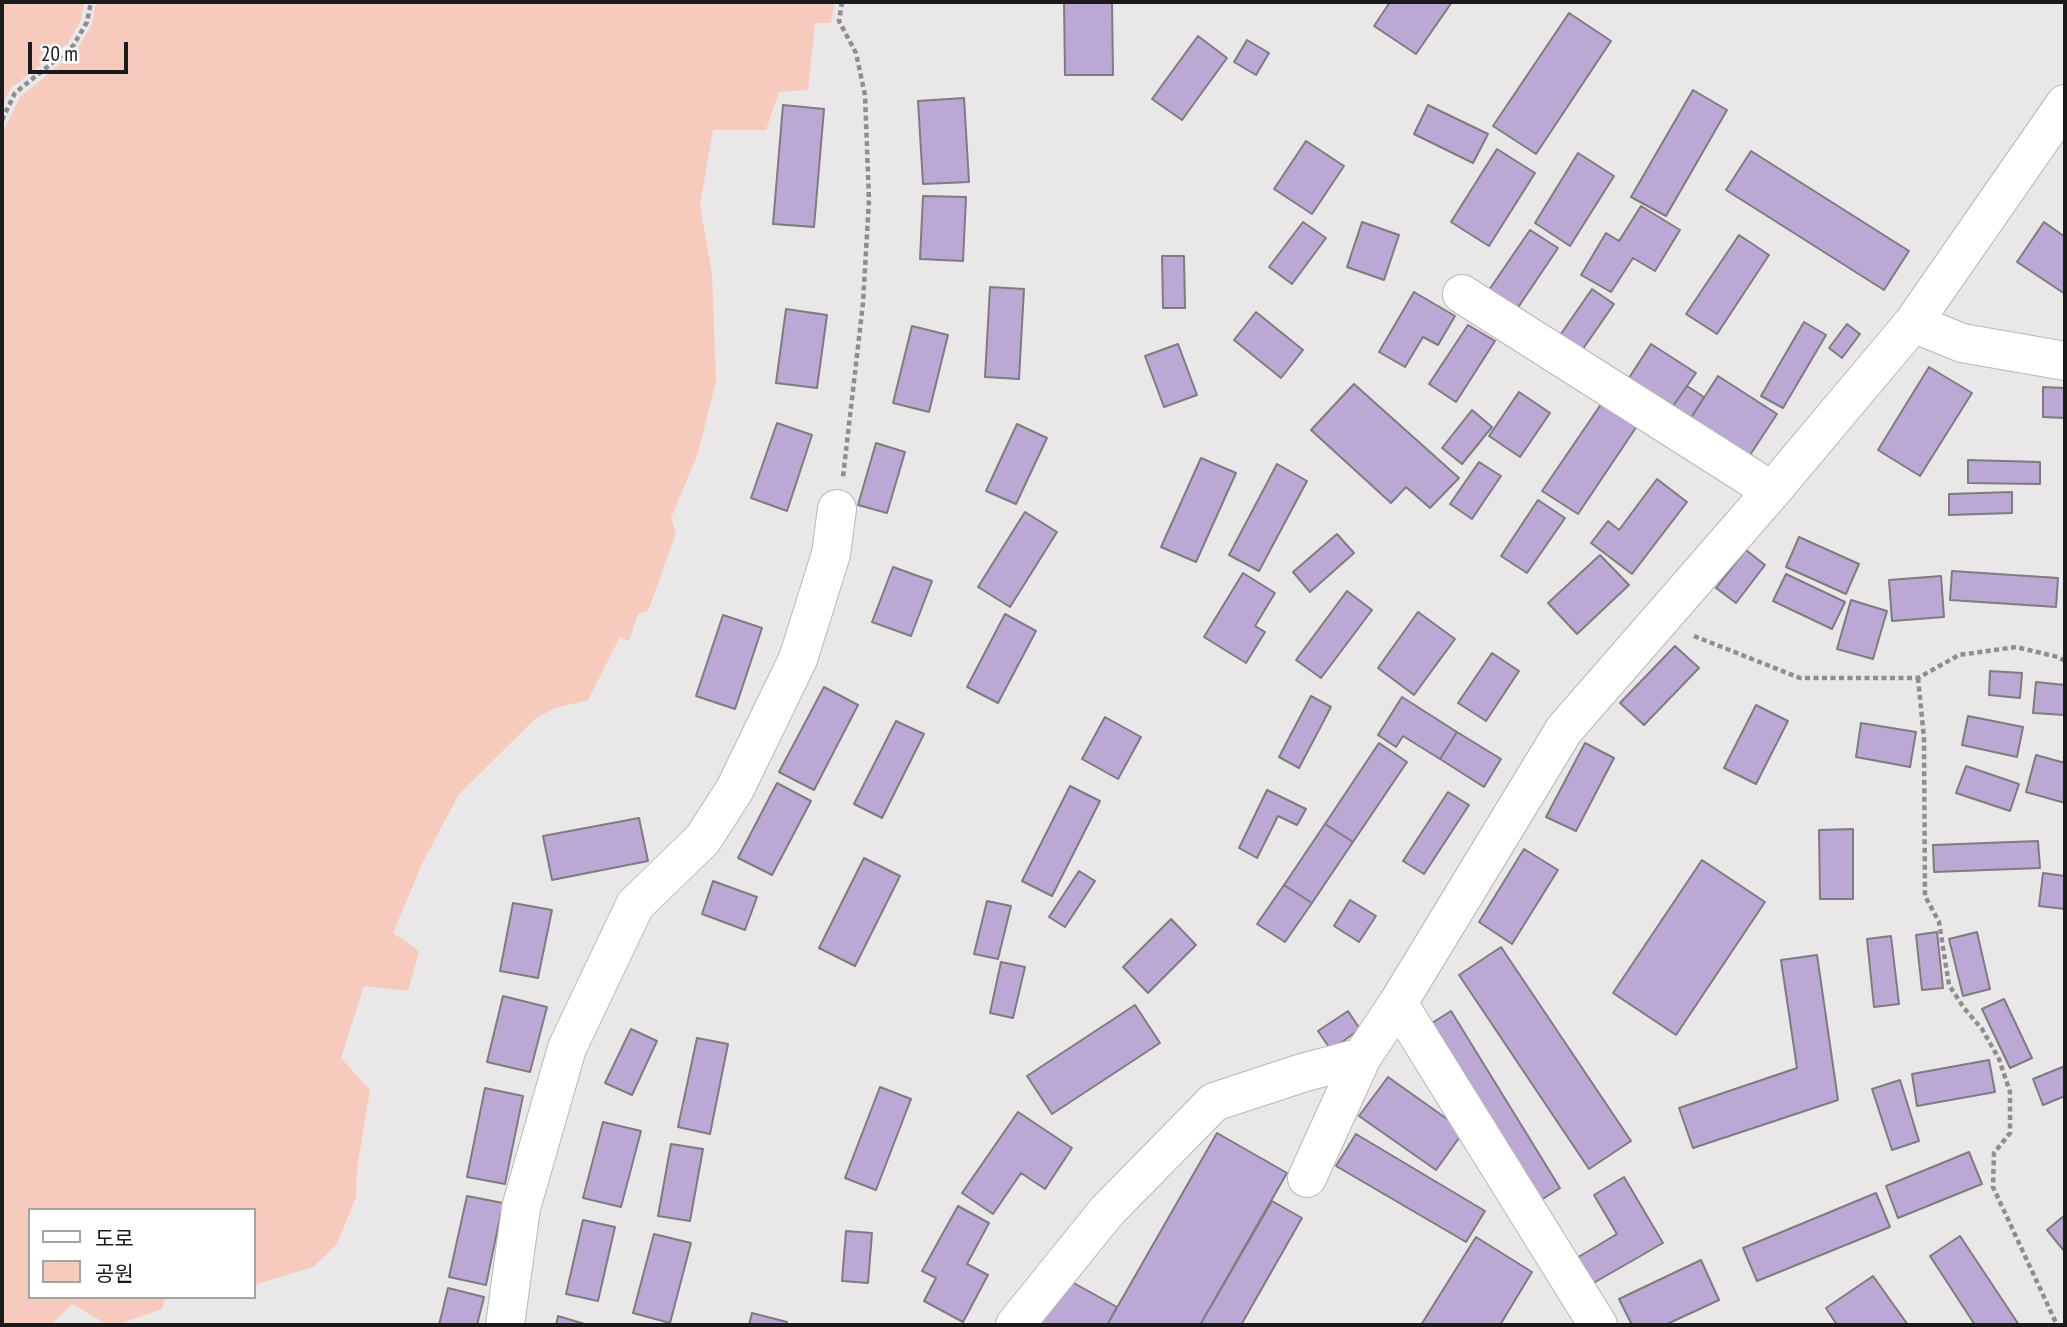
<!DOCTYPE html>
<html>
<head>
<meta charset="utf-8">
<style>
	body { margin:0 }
	#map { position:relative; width:2067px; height:1327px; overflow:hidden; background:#eae7e9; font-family:"PT Sans Narrow","Noto Sans KR",sans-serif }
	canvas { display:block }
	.frame { position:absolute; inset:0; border:4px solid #1b1a1b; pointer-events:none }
	.legend { position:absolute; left:28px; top:1208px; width:228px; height:91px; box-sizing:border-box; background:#fff; border:2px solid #a4a3a4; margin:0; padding:9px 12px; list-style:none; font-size:21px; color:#1b1a1b }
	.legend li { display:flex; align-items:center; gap:14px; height:35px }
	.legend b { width:35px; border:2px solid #a4a3a4 }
	.scale { position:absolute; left:28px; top:42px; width:100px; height:32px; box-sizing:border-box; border:4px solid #1b1a1b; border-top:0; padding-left:9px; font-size:21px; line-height:24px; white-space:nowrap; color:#1b1a1b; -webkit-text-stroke:5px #fff; paint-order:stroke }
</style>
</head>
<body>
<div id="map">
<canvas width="2067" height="1327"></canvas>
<div class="frame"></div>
<ul class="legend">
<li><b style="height:9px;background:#fff"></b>도로</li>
<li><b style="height:19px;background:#f6cbbe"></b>공원</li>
</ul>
<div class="scale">20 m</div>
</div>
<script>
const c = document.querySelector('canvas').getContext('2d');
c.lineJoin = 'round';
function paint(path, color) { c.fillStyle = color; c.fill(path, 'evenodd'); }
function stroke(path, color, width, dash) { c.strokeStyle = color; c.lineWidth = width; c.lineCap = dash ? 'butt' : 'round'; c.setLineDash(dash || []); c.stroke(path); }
paint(new Path2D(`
	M 2,2 L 84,2 L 81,20 L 68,43 L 10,89 L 2,106 Z
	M 96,2 L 835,2 L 831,23 L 815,23 L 808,90 L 779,92 L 766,130 L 713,130 L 700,205 L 712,274 L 716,381 L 698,453 L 671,518 L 676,533 L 648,611 L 638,614 L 629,641 L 620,637 L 588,700 L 555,708 L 535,719 L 459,794 L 422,864 L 393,933 L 419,951 L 408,991 L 364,986 L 341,1058 L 370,1090 L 357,1169 L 356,1197 L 337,1244 L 313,1267 L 254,1285 L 254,1210 L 30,1210 L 30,1297 L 165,1297 L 162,1309 L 116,1325 L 108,1325 L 72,1304 L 51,1325 L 6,1325 L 2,1322 L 2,133 L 20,97 L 77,50 L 92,24 Z`), '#f6cbbe');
const building = new Path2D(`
	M 1064,2 L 1112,2 L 1113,75 L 1065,75 Z
	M 1390,2 L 1452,2 L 1416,54 L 1374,26 Z
	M 1569,13 L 1611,41 L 1536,154 L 1493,126 Z
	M 1198,36 L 1227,58 L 1182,120 L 1152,99 Z
	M 1247,40 L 1269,53 L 1256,75 L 1234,62 Z
	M 1693,90 L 1727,110 L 1666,216 L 1631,197 Z
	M 964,98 L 969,182 L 923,184 L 918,101 Z
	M 783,105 L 824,109 L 814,227 L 773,224 Z
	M 1428,105 L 1488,134 L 1473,163 L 1414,134 Z
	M 1306,141 L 1344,166 L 1312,214 L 1274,189 Z
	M 1497,149 L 1535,173 L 1489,246 L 1451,222 Z
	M 1751,151 L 1909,251 L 1884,290 L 1726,190 Z
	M 1578,153 L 1614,176 L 1570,246 L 1535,223 Z
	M 923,196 L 966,197 L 963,261 L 920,259 Z
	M 1641,206 L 1680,230 L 1655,271 L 1633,258 L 1611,292 L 1581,275 L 1606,233 L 1619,241 Z
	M 1303,222 L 1326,238 L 1292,284 L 1269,267 Z
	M 1362,222 L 1399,235 L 1384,280 L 1347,267 Z
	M 2044,222 L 2065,237 L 2065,294 L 2017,262 Z
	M 1530,230 L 1558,248 L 1517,309 L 1489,290 Z
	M 1739,235 L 1769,255 L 1717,334 L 1686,314 Z
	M 1162,256 L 1184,256 L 1185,308 L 1163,308 Z
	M 990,287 L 1024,289 L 1019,379 L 985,377 Z
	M 1592,289 L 1614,304 L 1576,359 L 1554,344 Z
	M 1414,292 L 1455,316 L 1438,345 L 1423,337 L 1405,367 L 1379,352 Z
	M 786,309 L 827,315 L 817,388 L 776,383 Z
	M 1256,312 L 1303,350 L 1281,378 L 1234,340 Z
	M 1804,322 L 1826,335 L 1783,408 L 1761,396 Z
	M 1847,324 L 1860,334 L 1842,358 L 1829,348 Z
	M 1468,325 L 1495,341 L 1456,402 L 1429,384 Z
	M 912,326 L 948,335 L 929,412 L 893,403 Z
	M 1178,344 L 1197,395 L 1164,407 L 1145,356 Z
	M 1651,344 L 1696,373 L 1673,406 L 1625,384 Z
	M 1929,367 L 1972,393 L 1920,476 L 1878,450 Z
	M 1718,376 L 1777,414 L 1750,455 L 1691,418 Z
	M 1354,384 L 1459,478 L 1430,508 L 1406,487 L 1391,503 L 1311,430 Z
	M 1687,386 L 1704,397 L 1691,418 L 1673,406 Z
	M 2043,387 L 2065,388 L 2065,418 L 2043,417 Z
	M 1519,392 L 1550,413 L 1520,457 L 1489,436 Z
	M 1606,397 L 1641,420 L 1578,514 L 1542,491 Z
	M 1472,410 L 1492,427 L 1462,464 L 1442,448 Z
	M 777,423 L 812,435 L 787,511 L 751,498 Z
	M 1017,424 L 1047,438 L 1016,504 L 986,491 Z
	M 876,443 L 905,452 L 887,513 L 858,505 Z
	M 1201,458 L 1236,473 L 1196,562 L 1161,547 Z
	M 1968,460 L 2040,462 L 2040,484 L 1968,483 Z
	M 1479,462 L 1501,476 L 1472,519 L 1450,504 Z
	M 1277,464 L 1307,481 L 1259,571 L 1229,555 Z
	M 1657,479 L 1687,502 L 1632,574 L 1591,543 L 1608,521 L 1619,530 Z
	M 2012,492 L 2012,513 L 1949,515 L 1949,494 Z
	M 1538,500 L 1565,518 L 1527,573 L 1501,556 Z
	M 1025,512 L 1057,532 L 1010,607 L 978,587 Z
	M 1337,534 L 1354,553 L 1310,592 L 1293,572 Z
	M 1799,537 L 1859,564 L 1846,594 L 1786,567 Z
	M 1746,550 L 1765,565 L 1736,603 L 1716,588 Z
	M 1600,555 L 1629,585 L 1577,634 L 1548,603 Z
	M 893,567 L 932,581 L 911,636 L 872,622 Z
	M 1952,571 L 2058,578 L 2056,607 L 1950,600 Z
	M 1243,573 L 1275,593 L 1255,626 L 1265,632 L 1246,663 L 1204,637 Z
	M 1786,574 L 1845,602 L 1832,629 L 1773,601 Z
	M 1941,576 L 1944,617 L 1892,621 L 1889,580 Z
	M 1347,591 L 1372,610 L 1321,678 L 1296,660 Z
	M 1851,600 L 1887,611 L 1873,659 L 1837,649 Z
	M 1418,612 L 1455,639 L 1414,695 L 1378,668 Z
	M 1005,614 L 1036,631 L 998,703 L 967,687 Z
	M 723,615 L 762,628 L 735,709 L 696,696 Z
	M 1675,646 L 1699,668 L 1644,725 L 1620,703 Z
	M 1492,653 L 1519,671 L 1486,721 L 1458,703 Z
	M 1990,671 L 2022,673 L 2020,698 L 1989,695 Z
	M 2036,682 L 2065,685 L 2065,715 L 2033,713 Z
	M 824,687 L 858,705 L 814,790 L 779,772 Z
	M 1311,696 L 1331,707 L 1299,768 L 1279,757 Z
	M 1402,697 L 1457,732 L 1440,759 L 1403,736 L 1396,747 L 1378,735 Z
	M 1756,705 L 1788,721 L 1756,784 L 1724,768 Z
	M 1968,716 L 2023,727 L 2017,757 L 1962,745 Z
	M 1105,717 L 1141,737 L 1118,779 L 1082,759 Z
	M 896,721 L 924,734 L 882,818 L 854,804 Z
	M 1861,723 L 1916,732 L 1910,767 L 1856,757 Z
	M 1457,732 L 1501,759 L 1484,787 L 1440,759 Z
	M 1379,743 L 1407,762 L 1353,842 L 1325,824 Z
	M 1585,743 L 1614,758 L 1576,831 L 1546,817 Z
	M 2036,755 L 2065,763 L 2065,803 L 2026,792 Z
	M 1966,766 L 2019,784 L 2010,811 L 1956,793 Z
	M 777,783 L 811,801 L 772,875 L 738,858 Z
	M 1070,786 L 1100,801 L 1052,896 L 1022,881 Z
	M 1267,790 L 1306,809 L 1297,825 L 1278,816 L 1257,858 L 1239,848 Z
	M 1448,792 L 1469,805 L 1424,874 L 1403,861 Z
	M 639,818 L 648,861 L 552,880 L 543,836 Z
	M 1325,824 L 1353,842 L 1312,903 L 1284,885 Z
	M 1853,829 L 1853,899 L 1820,899 L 1819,830 Z
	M 2038,841 L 2040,868 L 1934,872 L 1933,845 Z
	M 1524,849 L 1558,870 L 1512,944 L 1479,922 Z
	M 864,858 L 900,876 L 855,966 L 819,948 Z
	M 1702,860 L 1765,902 L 1676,1035 L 1613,993 Z
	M 1079,871 L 1095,881 L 1065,927 L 1049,917 Z
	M 2043,873 L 2065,876 L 2065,909 L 2039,906 Z
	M 713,881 L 757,897 L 745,930 L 702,914 Z
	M 1284,885 L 1312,903 L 1285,942 L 1257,924 Z
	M 1350,900 L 1376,916 L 1359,942 L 1334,926 Z
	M 987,901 L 1011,906 L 998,959 L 974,954 Z
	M 513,903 L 552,910 L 538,978 L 500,971 Z
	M 1171,919 L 1196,945 L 1148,993 L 1123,967 Z
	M 1937,932 L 1943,988 L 1922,990 L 1916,935 Z
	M 1977,932 L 1990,989 L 1963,996 L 1949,939 Z
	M 1891,936 L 1899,1004 L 1874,1007 L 1867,939 Z
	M 1501,947 L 1631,1141 L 1589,1169 L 1459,975 Z
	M 1817,955 L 1838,1100 L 1693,1148 L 1679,1108 L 1797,1068 L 1781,960 Z
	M 1001,962 L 1025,967 L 1013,1018 L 990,1013 Z
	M 503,996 L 547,1007 L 530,1072 L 487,1062 Z
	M 2004,999 L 2032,1058 L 2010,1068 L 1982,1009 Z
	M 1135,1005 L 1160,1043 L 1052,1114 L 1027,1076 Z
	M 1348,1011 L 1360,1029 L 1331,1050 L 1318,1031 Z
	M 1451,1011 L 1560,1188 L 1541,1200 L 1432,1023 Z
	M 631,1029 L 657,1041 L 632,1095 L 605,1083 Z
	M 697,1038 L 728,1044 L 710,1134 L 678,1127 Z
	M 1989,1060 L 1995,1092 L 1917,1106 L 1912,1074 Z
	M 2065,1066 L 2065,1096 L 2043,1105 L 2033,1079 Z
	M 1388,1077 L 1464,1131 L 1436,1170 L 1359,1116 Z
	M 1900,1080 L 1919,1141 L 1892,1150 L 1872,1089 Z
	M 880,1087 L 911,1099 L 876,1190 L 845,1178 Z
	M 485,1088 L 523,1096 L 505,1184 L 467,1177 Z
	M 1018,1112 L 1072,1148 L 1045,1189 L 1021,1173 L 993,1214 L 962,1193 Z
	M 603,1122 L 641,1131 L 621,1207 L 583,1198 Z
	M 1217,1133 L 1287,1173 L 1200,1325 L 1107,1325 Z
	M 1356,1134 L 1485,1211 L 1466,1242 L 1336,1166 Z
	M 671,1144 L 703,1149 L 690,1221 L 658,1216 Z
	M 1969,1152 L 1982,1184 L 1898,1218 L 1886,1186 Z
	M 1624,1177 L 1663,1243 L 1590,1285 L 1575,1259 L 1617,1234 L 1594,1195 Z
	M 1876,1193 L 1890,1227 L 1757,1281 L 1743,1248 Z
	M 467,1196 L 503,1203 L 486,1285 L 449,1277 Z
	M 1272,1201 L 1302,1218 L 1241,1325 L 1200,1325 Z
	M 958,1206 L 989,1223 L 967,1264 L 988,1275 L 963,1322 L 924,1301 L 936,1278 L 922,1271 Z
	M 2065,1215 L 2065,1252 L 2047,1230 Z
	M 583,1220 L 615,1227 L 598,1301 L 566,1294 Z
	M 846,1231 L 872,1233 L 868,1283 L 842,1281 Z
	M 654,1234 L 691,1243 L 670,1323 L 633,1313 Z
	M 1960,1236 L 2019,1325 L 1975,1325 L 1930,1256 Z
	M 1476,1237 L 1532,1272 L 1500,1325 L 1421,1325 Z
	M 1701,1260 L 1719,1300 L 1665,1325 L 1632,1325 L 1619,1299 Z
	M 1873,1276 L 1908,1325 L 1837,1325 L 1826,1308 Z
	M 1063,1277 L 1117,1307 L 1107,1325 L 1036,1325 Z
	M 448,1288 L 484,1297 L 477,1325 L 439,1325 Z
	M 752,1313 L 787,1322 L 786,1325 L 749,1325 Z
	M 558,1316 L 588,1325 L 556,1325 Z`);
paint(building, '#bca8d4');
stroke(building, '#7d7c7f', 2);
const minor = new Path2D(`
	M 1462,294 L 1772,491
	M 1913,323 L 1962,343 L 2065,361
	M 1398,1003 L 1598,1325
	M 1307,1178 L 1362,1057 L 1398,1003 L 1564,730 L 1772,491 L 1913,323 L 2065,104
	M 505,1325 L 521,1208 L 567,1048 L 635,905 L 703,839 L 735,789 L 798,659 L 831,554 L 837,509
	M 1015,1325 L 1107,1211 L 1214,1102 L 1302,1073 L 1362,1057`);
stroke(minor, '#b9b6b8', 40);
stroke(new Path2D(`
	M 842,2 L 839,21 L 856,53 L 865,95 L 869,200 L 863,303 L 843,477
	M 2,120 L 15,93 L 73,46 L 87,22 L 91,2
	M 1694,636 L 1800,678 L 1918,678 L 1959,655 L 2016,647 L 2058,657 L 2065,661
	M 1918,678 L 1924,738 L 1925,896 L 1939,922 L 1949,985 L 1964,1008 L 1982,1029 L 1999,1059 L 2010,1092 L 2010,1133 L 1994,1153 L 1993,1187 L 2057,1325`), '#8f8d8f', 4.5, [5, 3.5]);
stroke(minor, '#fff', 38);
</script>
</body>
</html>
